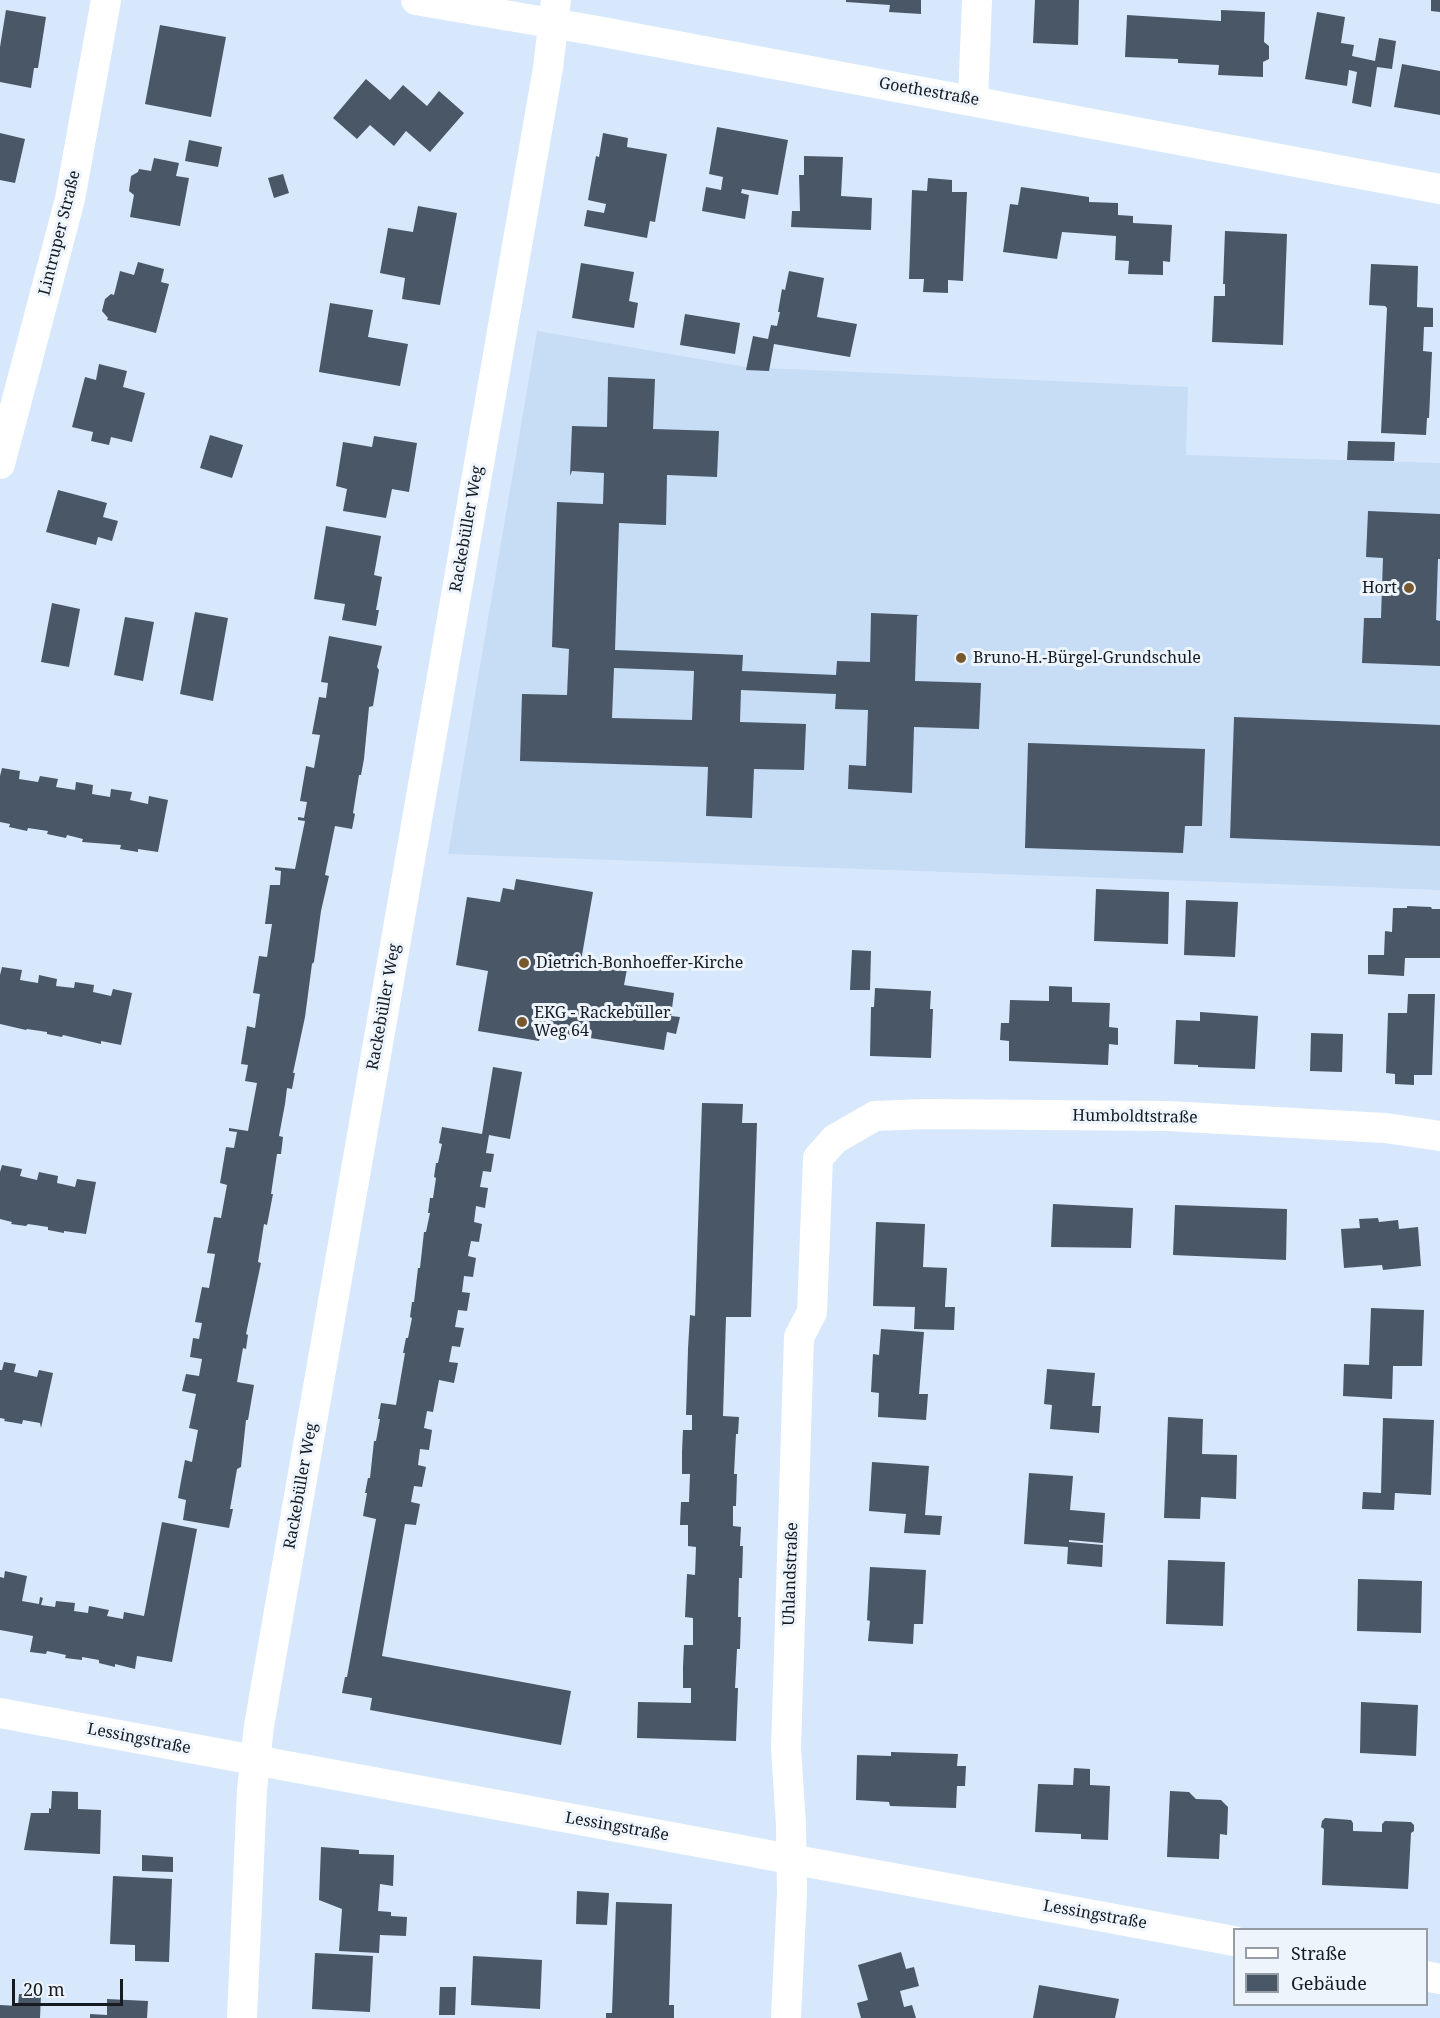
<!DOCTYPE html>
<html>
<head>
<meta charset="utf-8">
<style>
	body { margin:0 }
	#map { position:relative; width:1440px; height:2018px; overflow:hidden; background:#d8e8fc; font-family:"Noto Serif",serif }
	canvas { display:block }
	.legend { position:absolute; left:1233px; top:1928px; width:195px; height:78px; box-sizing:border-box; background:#eef4fc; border:2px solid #979da4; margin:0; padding:8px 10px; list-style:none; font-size:18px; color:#151b21 }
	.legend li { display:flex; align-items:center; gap:12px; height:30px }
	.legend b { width:30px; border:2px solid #979da4 }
	.scale { position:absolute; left:12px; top:1979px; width:111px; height:27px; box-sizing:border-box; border:3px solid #151b21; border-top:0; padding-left:8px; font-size:18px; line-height:21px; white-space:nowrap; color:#151b21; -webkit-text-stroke:4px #eef4fc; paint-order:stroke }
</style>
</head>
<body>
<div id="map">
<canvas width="1440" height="2018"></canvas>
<ul class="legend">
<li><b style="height:8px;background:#fff"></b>Straße</li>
<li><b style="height:16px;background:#495767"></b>Gebäude</li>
</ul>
<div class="scale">20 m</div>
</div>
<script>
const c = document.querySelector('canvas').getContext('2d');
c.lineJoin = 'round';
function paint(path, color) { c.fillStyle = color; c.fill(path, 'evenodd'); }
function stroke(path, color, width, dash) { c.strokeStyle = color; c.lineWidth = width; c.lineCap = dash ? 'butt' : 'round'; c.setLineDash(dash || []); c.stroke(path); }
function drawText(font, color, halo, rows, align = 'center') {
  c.font = font + ' "Noto Serif",serif'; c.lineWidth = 6; c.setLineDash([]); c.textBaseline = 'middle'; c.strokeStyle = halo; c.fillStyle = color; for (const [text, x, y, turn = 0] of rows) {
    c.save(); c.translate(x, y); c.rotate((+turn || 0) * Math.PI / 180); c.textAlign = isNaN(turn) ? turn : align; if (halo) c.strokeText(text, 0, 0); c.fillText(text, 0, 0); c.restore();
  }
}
paint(new Path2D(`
	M 537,331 L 746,367 L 1188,387 L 1186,455 L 1440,463 L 1440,890 L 448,854 Z`), '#c7ddf6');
paint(new Path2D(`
	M 846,0 L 921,0 L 921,14 L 889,12 L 890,5 L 846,2 Z
	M 1035,0 L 1079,0 L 1078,45 L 1033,43 Z
	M 1431,0 L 1440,0 L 1440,12 L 1431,11 Z
	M 6,10 L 46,17 L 38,68 L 34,68 L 31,88 L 0,82 L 0,47 Z
	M 1221,10 L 1265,12 L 1264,42 L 1269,46 L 1269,59 L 1263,62 L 1263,77 L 1218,75 L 1219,65 L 1178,63 L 1178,59 L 1125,57 L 1127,15 L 1221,21 Z
	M 1317,12 L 1345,17 L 1341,43 L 1354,45 L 1352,56 L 1375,61 L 1379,38 L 1396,41 L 1392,69 L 1377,67 L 1371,107 L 1352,103 L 1357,72 L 1349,70 L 1347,86 L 1305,79 Z
	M 160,25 L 226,37 L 211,117 L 145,104 Z
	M 1402,64 L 1440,71 L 1440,115 L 1394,107 Z
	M 366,79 L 390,100 L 403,85 L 427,106 L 439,91 L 464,113 L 430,152 L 406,131 L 394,146 L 370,125 L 357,139 L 333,118 Z
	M 717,127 L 788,140 L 778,195 L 742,189 L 741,193 L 749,195 L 745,219 L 702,211 L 706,187 L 721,190 L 723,177 L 709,174 Z
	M 0,133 L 25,139 L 15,183 L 0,180 Z
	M 603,133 L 628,138 L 627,147 L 667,154 L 655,222 L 650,221 L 647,238 L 584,226 L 587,210 L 604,213 L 606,204 L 588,200 L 596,156 L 599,157 Z
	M 189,140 L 222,147 L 218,167 L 185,161 Z
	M 804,156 L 843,157 L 841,196 L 872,198 L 871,230 L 791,227 L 792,211 L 800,211 L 799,175 L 804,175 Z
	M 154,158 L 179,163 L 176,176 L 189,178 L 180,226 L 130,217 L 134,195 L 129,191 L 131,176 L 138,172 L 139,169 L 151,171 Z
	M 283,174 L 289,193 L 274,198 L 268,178 Z
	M 928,178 L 952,180 L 952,192 L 967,192 L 963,281 L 948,280 L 948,293 L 923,292 L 924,279 L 909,279 L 912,190 L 927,191 Z
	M 1021,187 L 1089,197 L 1089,202 L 1118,203 L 1118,215 L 1133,216 L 1133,223 L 1172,225 L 1170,262 L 1163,261 L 1163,275 L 1128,274 L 1129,261 L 1115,260 L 1116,236 L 1062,232 L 1057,259 L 1003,252 L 1010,204 L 1018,205 Z
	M 418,206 L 457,213 L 440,305 L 402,299 L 405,278 L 380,273 L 388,228 L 413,232 Z
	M 1225,231 L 1287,234 L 1283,345 L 1212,342 L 1214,296 L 1225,296 L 1225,284 L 1223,284 Z
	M 138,262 L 164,269 L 161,282 L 169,284 L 156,333 L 107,320 L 108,318 L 102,311 L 105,299 L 111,294 L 114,295 L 120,271 L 134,275 Z
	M 581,263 L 634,272 L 629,301 L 638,303 L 634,328 L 572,318 Z
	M 1371,264 L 1418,266 L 1417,307 L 1433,308 L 1433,327 L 1424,327 L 1423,351 L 1432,352 L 1429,418 L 1427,418 L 1426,435 L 1381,433 L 1387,308 L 1385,306 L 1369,305 Z
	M 789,271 L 824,278 L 817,317 L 857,324 L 850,357 L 774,344 L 769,371 L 746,370 L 753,336 L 768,339 L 771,325 L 777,326 L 780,312 L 778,312 L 782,289 L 785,290 Z
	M 330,303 L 373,310 L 368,337 L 408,344 L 400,386 L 319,372 Z
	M 685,314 L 740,323 L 735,354 L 680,345 Z
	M 99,364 L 127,371 L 123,387 L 145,393 L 132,442 L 111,437 L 109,445 L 91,441 L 93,432 L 72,427 L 85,377 L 96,380 Z
	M 608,377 L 655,379 L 653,429 L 719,431 L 717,477 L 667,475 L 666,525 L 619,523 L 615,650 L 743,655 L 742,671 L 836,675 L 837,661 L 870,662 L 871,613 L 919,615 L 917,616 L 915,681 L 981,683 L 979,729 L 914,727 L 912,793 L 848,789 L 849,765 L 866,766 L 868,710 L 835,709 L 836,694 L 741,690 L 740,722 L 806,724 L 804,770 L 754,769 L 752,818 L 706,816 L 708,767 L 520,761 L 522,694 L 567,695 L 569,649 L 552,647 L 557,502 L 603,504 L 604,473 L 572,471 L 570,476 L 572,426 L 607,427 ZM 614,668 L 694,671 L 692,720 L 612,718 Z
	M 210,435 L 243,445 L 232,478 L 200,468 Z
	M 374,436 L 417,443 L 409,492 L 392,489 L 386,518 L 343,511 L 347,489 L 336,486 L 343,442 L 372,447 Z
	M 1348,441 L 1395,442 L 1394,461 L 1347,460 Z
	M 58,490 L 107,503 L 103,517 L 118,521 L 112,541 L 98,537 L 96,545 L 46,532 Z
	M 1368,511 L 1440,514 L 1440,559 L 1438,559 L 1436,620 L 1440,621 L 1440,666 L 1362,663 L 1364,618 L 1381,618 L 1383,558 L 1366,557 Z
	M 326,526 L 381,536 L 374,575 L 382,577 L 376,610 L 379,610 L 376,626 L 342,620 L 345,604 L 314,599 Z
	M 52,603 L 80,609 L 69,667 L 41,662 Z
	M 195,612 L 228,618 L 213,701 L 180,694 Z
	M 125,617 L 154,622 L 143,681 L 114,675 Z
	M 329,636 L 382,646 L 377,667 L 379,670 L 373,706 L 369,707 L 364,759 L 361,775 L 359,775 L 353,813 L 355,814 L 352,829 L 335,826 L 325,875 L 329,876 L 321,911 L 314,962 L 312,964 L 305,1017 L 293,1073 L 295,1073 L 292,1089 L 287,1088 L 285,1104 L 279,1136 L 283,1137 L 281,1154 L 277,1154 L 271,1194 L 273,1194 L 267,1225 L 264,1224 L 258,1262 L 261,1263 L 246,1334 L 248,1335 L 246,1349 L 243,1348 L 237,1382 L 254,1385 L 248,1420 L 246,1420 L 241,1467 L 237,1469 L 230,1509 L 233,1509 L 229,1528 L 183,1520 L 186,1500 L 178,1498 L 181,1481 L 185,1460 L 192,1462 L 198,1430 L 189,1428 L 196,1394 L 182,1391 L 186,1374 L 199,1376 L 202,1359 L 190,1357 L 193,1338 L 199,1339 L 202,1323 L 195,1322 L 202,1287 L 209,1288 L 215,1254 L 207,1253 L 214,1217 L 221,1218 L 227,1185 L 220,1183 L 226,1147 L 234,1148 L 237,1132 L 229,1131 L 229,1128 L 248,1131 L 257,1083 L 245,1081 L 248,1065 L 241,1064 L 247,1026 L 255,1028 L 260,994 L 253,993 L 259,956 L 267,957 L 272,924 L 265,924 L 270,885 L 280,885 L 281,871 L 275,870 L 275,867 L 295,869 L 305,821 L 298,820 L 298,817 L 304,818 L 307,802 L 300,801 L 306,766 L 314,768 L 320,735 L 312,734 L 319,697 L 326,698 L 328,683 L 321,682 Z
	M 1234,717 L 1440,725 L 1440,846 L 1230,838 Z
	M 1028,743 L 1205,749 L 1202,826 L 1185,826 L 1183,853 L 1025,848 Z
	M 2,768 L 20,771 L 19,779 L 38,782 L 40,776 L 58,779 L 56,787 L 75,790 L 76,782 L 93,785 L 92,794 L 110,797 L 111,789 L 132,792 L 130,800 L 148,804 L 149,796 L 168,800 L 158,852 L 138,849 L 138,852 L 120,849 L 121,845 L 82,842 L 83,839 L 67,835 L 66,838 L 47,834 L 48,831 L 28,828 L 27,831 L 9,827 L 10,824 L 0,822 L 0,776 Z
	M 516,879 L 593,892 L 581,961 L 627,969 L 624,985 L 674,993 L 671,1016 L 680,1017 L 676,1034 L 667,1032 L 664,1050 L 541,1030 L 539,1041 L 478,1031 L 488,971 L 456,965 L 467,897 L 500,902 L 503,888 L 514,890 Z
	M 1096,889 L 1169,892 L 1168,944 L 1094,941 Z
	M 1186,900 L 1238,902 L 1235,957 L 1184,955 Z
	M 1407,906 L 1431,907 L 1432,909 L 1440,909 L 1440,958 L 1405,958 L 1404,976 L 1368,974 L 1368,955 L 1384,955 L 1385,931 L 1392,932 L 1393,908 L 1407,908 Z
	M 852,950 L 871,951 L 870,990 L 850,990 Z
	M 2,967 L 22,970 L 20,980 L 38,983 L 39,975 L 57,979 L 56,986 L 74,988 L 75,982 L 94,985 L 93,992 L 111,996 L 113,989 L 132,993 L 121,1045 L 101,1041 L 101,1044 L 63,1035 L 62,1037 L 47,1034 L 47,1032 L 27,1029 L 26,1030 L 0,1024 L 0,975 Z
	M 1049,986 L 1072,987 L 1072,1002 L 1110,1003 L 1109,1027 L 1118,1028 L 1118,1045 L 1109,1044 L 1108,1065 L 1009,1061 L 1009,1041 L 1000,1040 L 1001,1023 L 1009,1023 L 1010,1000 L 1049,1001 Z
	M 875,988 L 931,991 L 930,1009 L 933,1009 L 931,1058 L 870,1056 L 871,1007 L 874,1007 Z
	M 1408,994 L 1435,994 L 1432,1075 L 1414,1075 L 1414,1085 L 1395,1084 L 1395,1074 L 1386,1073 L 1388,1013 L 1407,1013 Z
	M 1200,1012 L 1258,1016 L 1255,1069 L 1198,1067 L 1198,1065 L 1174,1064 L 1176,1020 L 1200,1021 Z
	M 1311,1033 L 1343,1034 L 1342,1072 L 1310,1071 Z
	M 493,1067 L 522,1072 L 510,1139 L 489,1135 L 486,1153 L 494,1154 L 491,1172 L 483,1171 L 480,1187 L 488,1188 L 485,1208 L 476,1206 L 474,1222 L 482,1224 L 479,1242 L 471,1241 L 468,1256 L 476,1258 L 473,1277 L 464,1276 L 462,1292 L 470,1293 L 467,1311 L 458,1310 L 455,1327 L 464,1328 L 460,1347 L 452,1346 L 449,1362 L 458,1363 L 454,1383 L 439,1380 L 433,1412 L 427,1411 L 424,1428 L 432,1430 L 429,1450 L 420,1449 L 418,1465 L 426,1467 L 422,1487 L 414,1486 L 411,1502 L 420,1504 L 416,1525 L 405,1524 L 382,1656 L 571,1691 L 561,1745 L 370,1710 L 372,1698 L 342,1693 L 345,1677 L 347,1677 L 376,1519 L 363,1516 L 367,1493 L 365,1493 L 368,1478 L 370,1478 L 374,1441 L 376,1441 L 380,1419 L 378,1419 L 381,1403 L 396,1405 L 405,1353 L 403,1353 L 406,1338 L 408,1338 L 412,1318 L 410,1317 L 412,1302 L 414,1302 L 418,1268 L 420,1268 L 424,1232 L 426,1232 L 430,1213 L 428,1213 L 430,1198 L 433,1198 L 436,1178 L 434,1177 L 436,1163 L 438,1163 L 442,1144 L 439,1143 L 442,1127 L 482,1134 Z
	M 702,1103 L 743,1104 L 742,1123 L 757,1123 L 751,1317 L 726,1317 L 723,1416 L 739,1417 L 738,1434 L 736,1434 L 734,1474 L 737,1474 L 736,1506 L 733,1506 L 733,1526 L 741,1527 L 740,1546 L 743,1546 L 742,1578 L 739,1578 L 738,1617 L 741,1617 L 740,1649 L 737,1649 L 736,1669 L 735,1688 L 738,1688 L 736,1741 L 637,1738 L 638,1702 L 691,1703 L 691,1688 L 683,1688 L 683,1667 L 684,1645 L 693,1645 L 693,1618 L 685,1617 L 687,1574 L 695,1575 L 696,1547 L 688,1546 L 688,1525 L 680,1525 L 681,1502 L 689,1502 L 690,1474 L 682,1474 L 682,1452 L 683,1430 L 692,1430 L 692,1415 L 686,1415 L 688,1349 L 690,1315 L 695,1316 Z
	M 2,1165 L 22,1169 L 20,1176 L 37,1180 L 39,1172 L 58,1176 L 57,1183 L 75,1187 L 77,1179 L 96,1182 L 86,1234 L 64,1231 L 64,1233 L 48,1230 L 48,1227 L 28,1224 L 26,1226 L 11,1224 L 12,1222 L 0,1219 L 0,1172 Z
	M 1053,1204 L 1133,1208 L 1131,1248 L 1051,1247 Z
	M 1175,1205 L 1287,1209 L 1286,1260 L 1173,1255 Z
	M 1378,1218 L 1379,1222 L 1398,1220 L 1399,1229 L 1418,1227 L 1421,1266 L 1383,1270 L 1382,1265 L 1344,1268 L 1341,1229 L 1360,1228 L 1359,1219 Z
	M 876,1222 L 925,1224 L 923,1267 L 947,1268 L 945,1307 L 955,1307 L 954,1330 L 914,1329 L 915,1307 L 873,1306 Z
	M 1371,1308 L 1424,1310 L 1422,1366 L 1393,1366 L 1392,1399 L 1343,1396 L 1344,1364 L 1369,1365 Z
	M 881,1329 L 924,1332 L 919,1394 L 928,1394 L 926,1420 L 878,1417 L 879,1393 L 871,1392 L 873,1354 L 879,1355 Z
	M 4,1362 L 16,1364 L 14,1372 L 37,1377 L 39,1370 L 53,1373 L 41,1428 L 40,1423 L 23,1420 L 22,1424 L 4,1421 L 5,1419 L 0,1418 L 0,1370 L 2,1370 Z
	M 1047,1369 L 1095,1373 L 1092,1406 L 1101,1406 L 1099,1433 L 1050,1429 L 1052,1405 L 1044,1404 Z
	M 1168,1417 L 1203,1419 L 1202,1454 L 1237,1455 L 1236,1499 L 1201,1497 L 1200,1519 L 1164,1518 Z
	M 1383,1418 L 1434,1420 L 1431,1495 L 1395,1493 L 1394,1510 L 1362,1509 L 1363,1492 L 1381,1493 Z
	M 872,1462 L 929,1466 L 925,1515 L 942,1516 L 940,1535 L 904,1533 L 906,1514 L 869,1511 Z
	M 1029,1473 L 1073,1476 L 1070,1510 L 1105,1513 L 1103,1543 L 1069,1540 L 1069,1542 L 1103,1545 L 1102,1567 L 1067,1564 L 1068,1547 L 1024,1544 Z
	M 162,1522 L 197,1529 L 172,1662 L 137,1656 L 135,1669 L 115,1664 L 115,1667 L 99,1663 L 99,1660 L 82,1657 L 82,1660 L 65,1658 L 66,1655 L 47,1651 L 46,1654 L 30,1652 L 33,1636 L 0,1630 L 0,1577 L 4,1578 L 5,1571 L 27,1576 L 22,1601 L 39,1604 L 40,1597 L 43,1598 L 41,1605 L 55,1607 L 56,1601 L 75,1603 L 74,1611 L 88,1613 L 89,1606 L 109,1610 L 107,1616 L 123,1619 L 124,1612 L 144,1616 Z
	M 1168,1560 L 1225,1562 L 1223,1626 L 1166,1624 Z
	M 870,1567 L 926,1570 L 923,1624 L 914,1624 L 913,1644 L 868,1641 L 870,1621 L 867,1620 Z
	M 1358,1579 L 1422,1581 L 1421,1633 L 1357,1631 Z
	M 1361,1702 L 1418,1705 L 1416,1756 L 1360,1753 Z
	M 891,1752 L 958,1754 L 957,1766 L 966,1766 L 965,1786 L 957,1786 L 956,1808 L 890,1806 L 889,1802 L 856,1800 L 857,1755 L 891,1756 Z
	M 1074,1768 L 1090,1769 L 1090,1785 L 1110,1786 L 1108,1840 L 1081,1839 L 1081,1834 L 1035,1832 L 1038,1784 L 1073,1785 Z
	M 52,1791 L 78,1792 L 78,1809 L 101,1810 L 100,1854 L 24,1850 L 31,1813 L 49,1813 L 49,1808 L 51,1809 Z
	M 1170,1791 L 1189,1792 L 1196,1799 L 1221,1800 L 1228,1807 L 1227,1835 L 1220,1834 L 1219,1859 L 1167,1857 Z
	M 1325,1818 L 1351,1820 L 1353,1823 L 1353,1831 L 1382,1832 L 1382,1824 L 1385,1821 L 1411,1822 L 1414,1825 L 1414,1831 L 1411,1833 L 1408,1889 L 1322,1885 L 1324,1829 L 1321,1827 L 1322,1821 Z
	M 321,1847 L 359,1850 L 359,1854 L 394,1855 L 393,1886 L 380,1884 L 378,1911 L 391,1912 L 391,1916 L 407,1917 L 406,1936 L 380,1935 L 379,1953 L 339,1951 L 342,1909 L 319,1900 Z
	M 142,1855 L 173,1857 L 173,1872 L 142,1871 Z
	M 113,1876 L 172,1879 L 169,1962 L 135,1961 L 135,1945 L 110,1944 Z
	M 577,1891 L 609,1893 L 607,1925 L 576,1924 Z
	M 616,1902 L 672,1904 L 669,2005 L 674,2005 L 674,2018 L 606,2018 L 606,2013 L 612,2013 Z
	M 901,1952 L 906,1969 L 914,1967 L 919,1986 L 900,1991 L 904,2007 L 912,2005 L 916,2018 L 861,2018 L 857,2003 L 868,2000 L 858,1965 Z
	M 315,1953 L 373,1956 L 370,2012 L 312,2009 Z
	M 473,1956 L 542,1960 L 540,2009 L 471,2005 Z
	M 1039,1985 L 1119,1999 L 1115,2018 L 1033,2018 Z
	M 440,1987 L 456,1987 L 455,2015 L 439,2015 Z
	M 19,1994 L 41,1995 L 40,2018 L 0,2018 L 0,2005 L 18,2006 Z
	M 107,1999 L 148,2001 L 147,2018 L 90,2018 L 90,2014 L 107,2015 Z`), '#495767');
stroke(new Path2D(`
	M 416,0 L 592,30 L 1440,189
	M 973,100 L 977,0
	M 0,464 L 70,199 L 106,0
	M 0,1713 L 1234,1941
	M 1426,1976 L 1440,1979
	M 242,2018 L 252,1790 L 259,1726 L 548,68 L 556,0
	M 786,2018 L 792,1892 L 791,1825 L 786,1748 L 799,1337 L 812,1312 L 818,1158 L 835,1139 L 875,1116 L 925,1114 L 1168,1116 L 1385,1128 L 1440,1136`), '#fff', 30);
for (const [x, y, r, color] of [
	[1409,588,6,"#78592e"],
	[961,658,6,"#78592e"],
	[524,963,6,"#78592e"],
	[522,1022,6,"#78592e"]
]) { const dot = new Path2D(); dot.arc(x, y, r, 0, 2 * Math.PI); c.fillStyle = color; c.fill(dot); stroke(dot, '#eef4fc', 2); }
drawText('16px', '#151b21', '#eef4fc', [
	["Goethestraße",929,92,10],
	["Lintruper Straße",60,233,-76],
	["Rackebüller Weg",467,529,-80],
	["Rackebüller Weg",384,1007,-80],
	["Humboldtstraße",1135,1117,1],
	["Rackebüller Weg",301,1486,-80],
	["Uhlandstraße",791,1574,-88],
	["Lessingstraße",139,1739,11],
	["Lessingstraße",617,1827,10],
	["Lessingstraße",1095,1915,10]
]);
drawText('16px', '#151b21', '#eef4fc', [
	["Hort",1397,588,"right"],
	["Bruno-H.-Bürgel-Grundschule",973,658],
	["Dietrich-Bonhoeffer-Kirche",536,963],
	["EKG - Rackebüller",534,1013],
	["Weg 64",534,1031]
], 'left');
</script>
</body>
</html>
